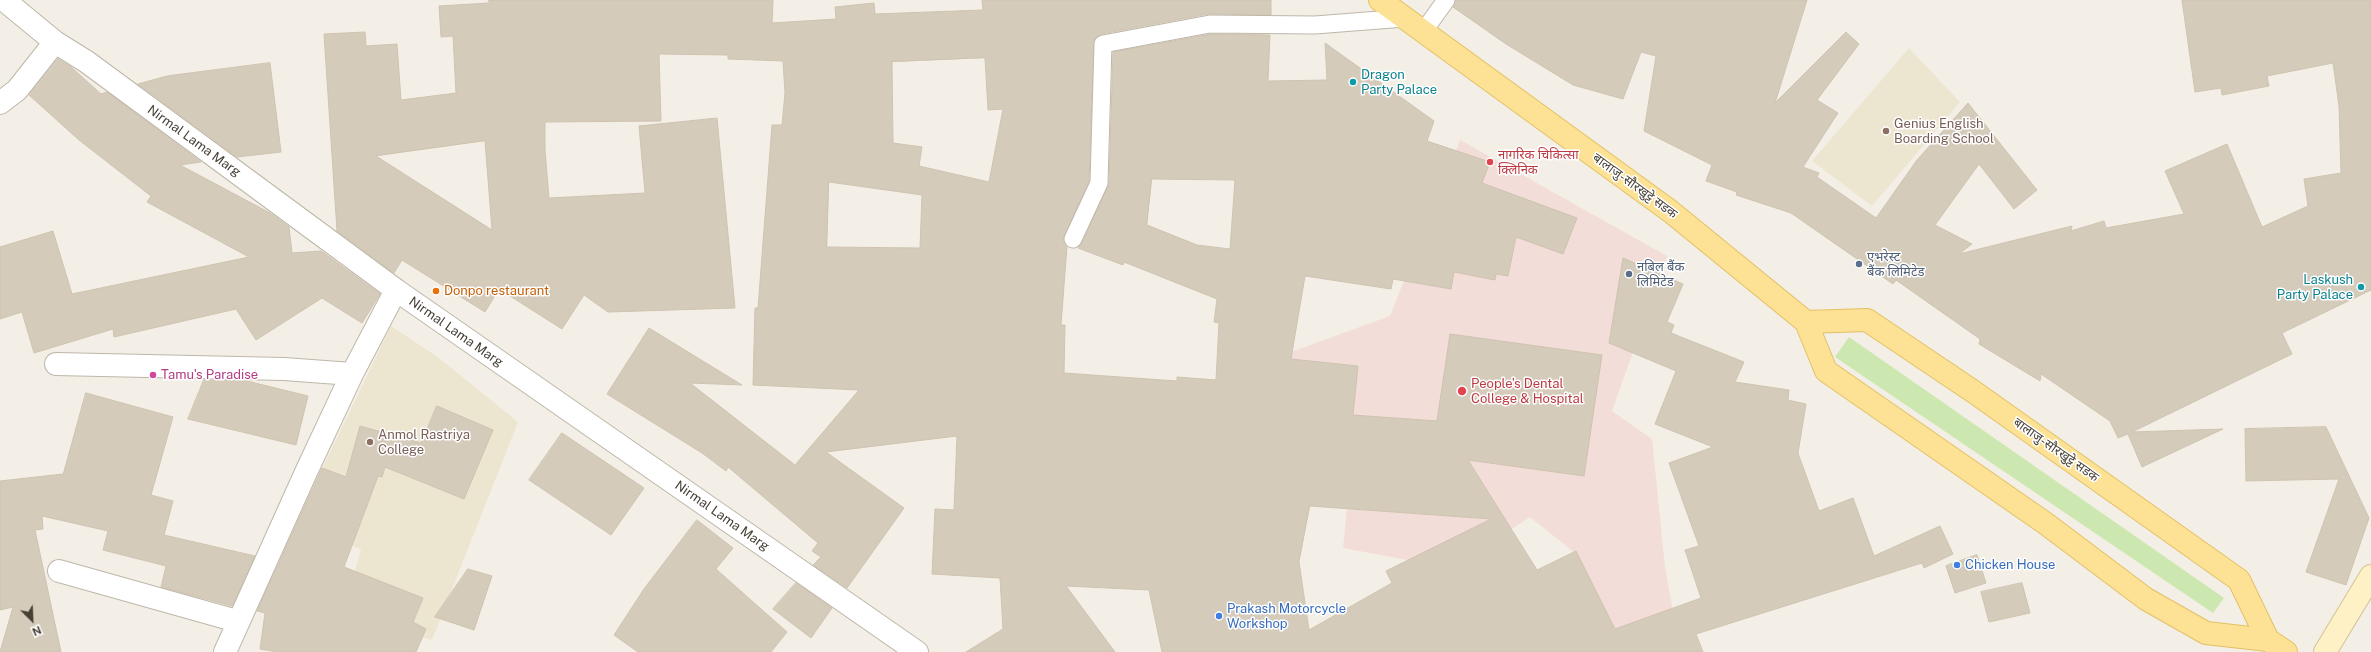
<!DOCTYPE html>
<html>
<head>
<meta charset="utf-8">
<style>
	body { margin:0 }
	#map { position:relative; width:2371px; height:652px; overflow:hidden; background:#f3efe6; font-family:"Public Sans",sans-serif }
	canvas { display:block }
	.north { position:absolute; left:12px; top:600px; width:40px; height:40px; -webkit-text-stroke:3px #fff; paint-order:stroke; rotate:156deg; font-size:11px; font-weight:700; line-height:16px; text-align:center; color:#453f35 }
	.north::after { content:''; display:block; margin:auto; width:14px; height:18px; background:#453f35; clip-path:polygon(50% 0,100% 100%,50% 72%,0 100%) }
</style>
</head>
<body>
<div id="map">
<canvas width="2371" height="652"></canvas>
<div class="north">N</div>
</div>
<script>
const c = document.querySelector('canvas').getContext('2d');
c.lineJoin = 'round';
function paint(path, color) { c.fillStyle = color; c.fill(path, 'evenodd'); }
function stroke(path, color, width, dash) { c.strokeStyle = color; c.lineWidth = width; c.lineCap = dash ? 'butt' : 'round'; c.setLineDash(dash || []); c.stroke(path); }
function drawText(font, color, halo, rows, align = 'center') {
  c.font = font + ' "Public Sans","Noto Sans Devanagari",sans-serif'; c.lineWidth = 3; c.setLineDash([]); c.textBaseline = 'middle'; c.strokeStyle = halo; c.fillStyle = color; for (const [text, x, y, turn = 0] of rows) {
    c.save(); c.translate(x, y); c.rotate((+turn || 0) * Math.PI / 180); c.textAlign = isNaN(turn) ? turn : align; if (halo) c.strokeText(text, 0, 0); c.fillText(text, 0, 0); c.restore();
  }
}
paint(new Path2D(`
	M 1909,48 L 1960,102 L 1872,206 L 1812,161 Z
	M 391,326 L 439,358 L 518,422 L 432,640 L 344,611 L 361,549 L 295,525 Z`), '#ece5d0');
paint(new Path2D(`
	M 1460,140 L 1667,256 L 1612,411 L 1652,439 L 1665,567 L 1673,611 L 1609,631 L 1575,553 L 1530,517 L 1492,542 L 1429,564 L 1343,548 L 1354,440 L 1261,363 L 1390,316 Z`), '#f3ddd9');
paint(new Path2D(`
	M 1849,337 L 2224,598 L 2213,613 L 1835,357 Z`), '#cce7af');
const building = new Path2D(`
	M 489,0 L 773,0 L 772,23 L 836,19 L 835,7 L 874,3 L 875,14 L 983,10 L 982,0 L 1271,0 L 1271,15 L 1208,14 L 1101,34 L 1094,39 L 1089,181 L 1063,240 L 1067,246 L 1061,325 L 1065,325 L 1064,373 L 1177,381 L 1177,377 L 1216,380 L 1219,323 L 1214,322 L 1217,299 L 1124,262 L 1123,265 L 1078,248 L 1082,243 L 1109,184 L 1113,52 L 1211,34 L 1270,35 L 1268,81 L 1327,80 L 1325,43 L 1434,121 L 1427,141 L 1490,162 L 1482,183 L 1577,218 L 1563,254 L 1516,237 L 1508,276 L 1496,274 L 1495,280 L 1454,272 L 1451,289 L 1393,279 L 1391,289 L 1305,276 L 1291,359 L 1358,366 L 1353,415 L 1437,421 L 1450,334 L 1602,355 L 1584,476 L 1468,460 L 1537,570 L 1576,551 L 1615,629 L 1701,598 L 1685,550 L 1699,546 L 1669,463 L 1713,447 L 1655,424 L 1676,371 L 1609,343 L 1623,258 L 1683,284 L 1667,322 L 1674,325 L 1671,333 L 1744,362 L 1735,382 L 1789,390 L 1788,400 L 1806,404 L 1798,453 L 1819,511 L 1853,498 L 1874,556 L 1940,526 L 1953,554 L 1924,568 L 1922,563 L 1696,634 L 1703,652 L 1162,652 L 1149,590 L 1066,586 L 1115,652 L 966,652 L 1003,629 L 1000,578 L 932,574 L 935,509 L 954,510 L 957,436 L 826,452 L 904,508 L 847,588 L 813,565 L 821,557 L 812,551 L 818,543 L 728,467 L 726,471 L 702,453 L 607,394 L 649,328 L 742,385 L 690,383 L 795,465 L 859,390 L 753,385 L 755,308 L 758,308 L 772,125 L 782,125 L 785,93 L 783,61 L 728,59 L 728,55 L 659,54 L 661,121 L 545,122 L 545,150 L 549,198 L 645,193 L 639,126 L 717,118 L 735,308 L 608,312 L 584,295 L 562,329 L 499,289 L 485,312 L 402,260 L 394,273 L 337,231 L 324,34 L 365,32 L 366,46 L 397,44 L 401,100 L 456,93 L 453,36 L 441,37 L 439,6 L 489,3 ZM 985,58 L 988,110 L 1003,109 L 989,182 L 919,166 L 922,147 L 893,143 L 892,62 ZM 485,141 L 492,230 L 376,156 ZM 1152,179 L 1235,180 L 1230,249 L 1197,245 L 1147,225 ZM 829,182 L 922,195 L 920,248 L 827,247 ZM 1310,506 L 1491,519 L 1386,571 L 1392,583 L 1309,630 L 1299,562 Z
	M 1456,0 L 1807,0 L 1775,103 L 1846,32 L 1859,44 L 1817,100 L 1838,113 L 1803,167 L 1819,173 L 1817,177 L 1876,218 L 1917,160 L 1968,103 L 2037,190 L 2014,209 L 1979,164 L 1935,225 L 1972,244 L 1959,254 L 2072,226 L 2071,231 L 2104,221 L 2106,228 L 2184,214 L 2165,171 L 2227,144 L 2262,227 L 2308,206 L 2304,179 L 2341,173 L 2339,106 L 2333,63 L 2267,76 L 2269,86 L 2222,95 L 2221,88 L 2195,92 L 2182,0 L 2371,0 L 2371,290 L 2282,333 L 2292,354 L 2132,432 L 2223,429 L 2142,467 L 2128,434 L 2118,438 L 2110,421 L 2041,374 L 2040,381 L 1979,344 L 1980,339 L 1896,280 L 1893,284 L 1791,213 L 1736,195 L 1737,192 L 1706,181 L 1712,165 L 1644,131 L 1656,56 L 1641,52 L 1623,99 L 1573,85 L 1506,44 L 1453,7 Z
	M 58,59 L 71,67 L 101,94 L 107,92 L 201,162 L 180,165 L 270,213 L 289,227 L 292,253 L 321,251 L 380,294 L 362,323 L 322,298 L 256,340 L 236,309 L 114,337 L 113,329 L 34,353 L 22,312 L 0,319 L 0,247 L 53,231 L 72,294 L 249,257 L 147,202 L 151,196 L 79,140 L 29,95 Z
	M 270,63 L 281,152 L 237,157 L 138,84 L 167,76 Z
	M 204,380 L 247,381 L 308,396 L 296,445 L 188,419 Z
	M 86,393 L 173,417 L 151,495 L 173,501 L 164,535 L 255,556 L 232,606 L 161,587 L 166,566 L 103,550 L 108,531 L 42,516 L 43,529 L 35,530 L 61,652 L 0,652 L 13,607 L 0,610 L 0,481 L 63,474 Z
	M 437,406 L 493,430 L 464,499 L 385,467 L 382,477 L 378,476 L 344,567 L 423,598 L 413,622 L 426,629 L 416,652 L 278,652 L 260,649 L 265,613 L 257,611 L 322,468 L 346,477 L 360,426 L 421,443 Z
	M 2326,427 L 2369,518 L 2346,585 L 2306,572 L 2339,479 L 2246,481 L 2245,429 Z
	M 562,433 L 644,488 L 611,535 L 529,480 Z
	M 697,520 L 733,548 L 716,569 L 787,632 L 771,652 L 638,652 L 614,635 L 644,589 Z
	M 1977,555 L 1986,583 L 1955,593 L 1946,566 Z
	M 468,569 L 492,576 L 474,630 L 435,617 Z
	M 796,583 L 832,608 L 811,638 L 773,609 Z
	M 2022,583 L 2030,613 L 1989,622 L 1981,592 Z`);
paint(building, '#d4cbbb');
stroke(building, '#cfc3af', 1);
const service = new Path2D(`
	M 1423,32 L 1446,0
	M 1073,239 L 1099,183 L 1103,44 L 1210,24 L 1315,25 L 1405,18`);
const minor = new Path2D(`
	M 4,0 L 55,42 L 87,62 L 396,290 L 917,652
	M 0,103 L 17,90 L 55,42
	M 56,364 L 284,369 L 352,374
	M 59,571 L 237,621
	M 225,652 L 307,470 L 352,374 L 396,290`);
const secondary = new Path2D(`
	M 2325,652 L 2371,576`);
const primary = new Path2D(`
	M 1380,0 L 1670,211 L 1806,322 L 1826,371 L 2045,523 L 2146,599 L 2206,633 L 2268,640 L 2286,652
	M 1806,322 L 1867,320 L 1974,392 L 2239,580 L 2268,640`);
stroke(service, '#beb7a9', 19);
stroke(minor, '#beb7a9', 24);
stroke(secondary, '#d2c396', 24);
stroke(primary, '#e2c065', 24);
stroke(service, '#fff', 17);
stroke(minor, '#fff', 22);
stroke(secondary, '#fef1c5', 22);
stroke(primary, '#fde295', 22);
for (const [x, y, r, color] of [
	[1353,82,4,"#0f9aa8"],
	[1886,131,4,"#8d6e63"],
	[1490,162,4,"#e0444e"],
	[1859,264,4,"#5c6f8a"],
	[1629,274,4,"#5c6f8a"],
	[2361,287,4,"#0f9aa8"],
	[436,291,4,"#e8710a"],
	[153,375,4,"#d1479c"],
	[1462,391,5,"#e0444e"],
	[370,442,4,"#8d6e63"],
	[1957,565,4,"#3f7fe0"],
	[1219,616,4,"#3f7fe0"]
]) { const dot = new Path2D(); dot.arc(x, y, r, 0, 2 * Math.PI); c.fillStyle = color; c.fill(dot); stroke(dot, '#fff', 1.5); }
drawText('13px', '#0d838f', '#fff', [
	["Dragon",1361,75],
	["Party Palace",1361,90],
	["Laskush",2353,280,"right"],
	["Party Palace",2353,295,"right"]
], 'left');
drawText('13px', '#785e54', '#fff', [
	["Genius English",1894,124],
	["Boarding School",1894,139],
	["Anmol Rastriya",378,435],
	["College",378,450]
], 'left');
drawText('13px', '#453f35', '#fff', [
	["Nirmal Lama Marg",194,141,36],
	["बालाजु-सौरखुट्टे सडक",1635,186,36],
	["Nirmal Lama Marg",456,332,35],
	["बालाजु-सौरखुट्टे सडक",2056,450,35],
	["Nirmal Lama Marg",722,516,35]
]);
drawText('13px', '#be3a42', '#fff', [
	["नागरिक चिकित्सा",1498,155],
	["क्लिनिक",1498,170],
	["People's Dental",1471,384],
	["College & Hospital",1471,399]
], 'left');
drawText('13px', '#4e5e75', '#fff', [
	["एभरेस्ट",1867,257],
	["बैंक लिमिटेड",1867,272],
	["नबिल बैंक",1637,267],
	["लिमिटेड",1637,282]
], 'left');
drawText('13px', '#c56008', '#fff', [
	["Donpo restaurant",444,291]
], 'left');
drawText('13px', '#b23c85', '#fff', [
	["Tamu's Paradise",161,375]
], 'left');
drawText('13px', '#366cbe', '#fff', [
	["Chicken House",1965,565],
	["Prakash Motorcycle",1227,609],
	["Workshop",1227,624]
], 'left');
</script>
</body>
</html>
